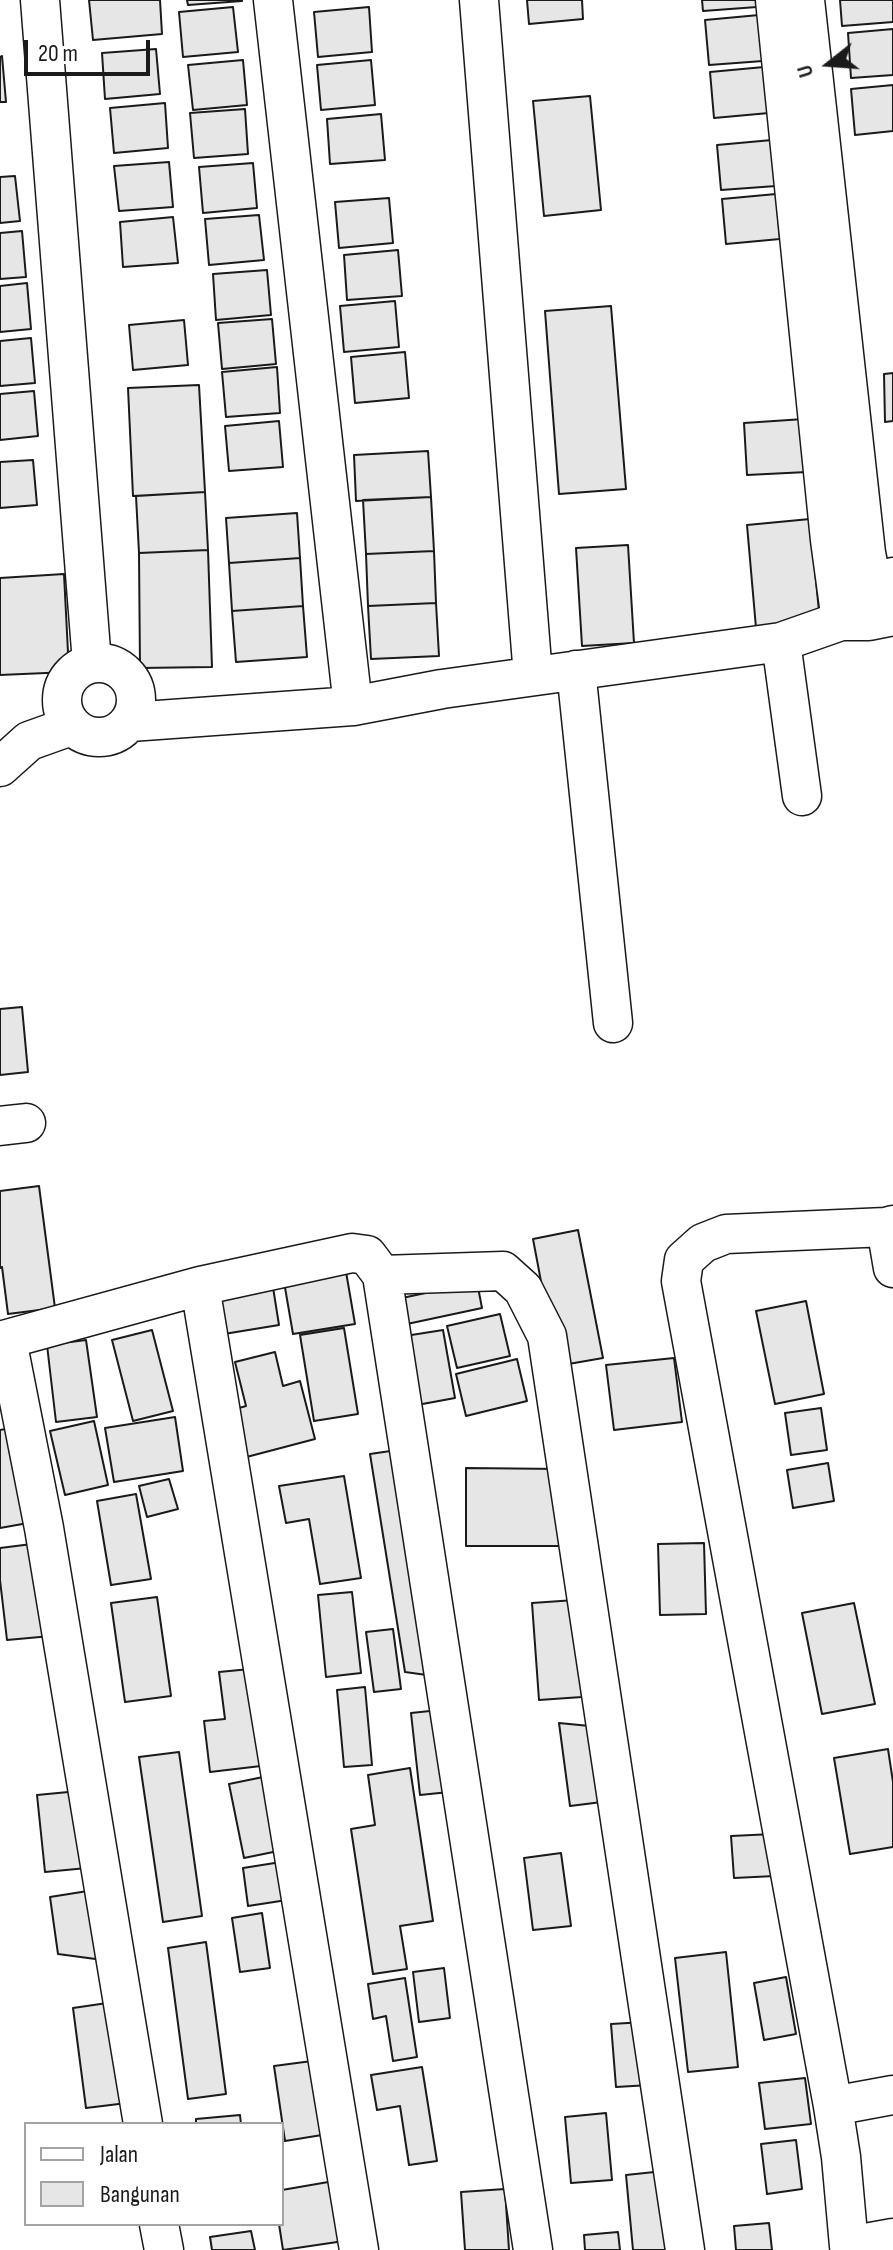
<!DOCTYPE html>
<html>
<head>
<meta charset="utf-8">
<style>
	body { margin:0 }
	#map { position:relative; width:893px; height:2250px; overflow:hidden; background:#fff; font-family:"Sofia Sans Condensed",sans-serif }
	canvas { display:block }
	.legend { position:absolute; left:24px; top:2122px; width:260px; height:104px; box-sizing:border-box; background:#fff; border:2px solid #a3a3a3; margin:0; padding:10px 14px; list-style:none; font-size:24px; color:#1a1a1a }
	.legend li { display:flex; align-items:center; gap:16px; height:40px }
	.legend b { width:40px; border:2px solid #a3a3a3 }
	.north { position:absolute; left:789px; top:24px; width:80px; height:80px; -webkit-text-stroke:6px #fff; paint-order:stroke; rotate:253deg; font-size:22px; font-weight:700; line-height:32px; text-align:center; color:#1a1a1a }
	.north::after { content:''; display:block; margin:auto; width:28px; height:36px; background:#1a1a1a; clip-path:polygon(50% 0,100% 100%,50% 72%,0 100%) }
	.scale { position:absolute; left:24px; top:40px; width:126px; height:36px; box-sizing:border-box; border:4px solid #1a1a1a; border-top:0; padding-left:10px; font-size:24px; line-height:28px; white-space:nowrap; color:#1a1a1a; -webkit-text-stroke:6px #fff; paint-order:stroke }
</style>
</head>
<body>
<div id="map">
<canvas width="893" height="2250"></canvas>
<ul class="legend">
<li><b style="height:10px;background:#fff"></b>Jalan</li>
<li><b style="height:22px;background:#e6e6e6"></b>Bangunan</li>
</ul>
<div class="north">U</div>
<div class="scale">20 m</div>
</div>
<script>
const c = document.querySelector('canvas').getContext('2d');
c.lineJoin = 'round';
function paint(path, color) { c.fillStyle = color; c.fill(path, 'evenodd'); }
function stroke(path, color, width, dash) { c.strokeStyle = color; c.lineWidth = width; c.lineCap = dash ? 'butt' : 'round'; c.setLineDash(dash || []); c.stroke(path); }
const building = new Path2D(`
	M 89,0 L 160,0 L 162,34 L 93,40 Z
	M 187,0 L 242,0 L 242,1 L 188,5 Z
	M 527,0 L 582,0 L 583,19 L 529,24 Z
	M 702,0 L 757,0 L 757,7 L 703,11 Z
	M 840,0 L 893,0 L 893,22 L 842,26 Z
	M 233,7 L 238,52 L 183,57 L 179,12 Z
	M 369,7 L 372,52 L 318,57 L 314,12 Z
	M 759,15 L 763,61 L 709,65 L 705,20 Z
	M 893,29 L 893,75 L 851,78 L 848,33 Z
	M 156,49 L 160,94 L 105,99 L 102,53 Z
	M 2,56 L 6,102 L 0,102 L 0,57 Z
	M 243,60 L 247,105 L 193,110 L 188,65 Z
	M 371,60 L 375,105 L 321,110 L 317,65 Z
	M 764,67 L 769,113 L 714,118 L 710,72 Z
	M 893,85 L 893,131 L 855,135 L 851,89 Z
	M 590,96 L 601,210 L 544,216 L 533,101 Z
	M 165,103 L 168,148 L 114,153 L 110,108 Z
	M 245,109 L 248,154 L 194,158 L 190,113 Z
	M 381,114 L 385,160 L 330,164 L 327,119 Z
	M 772,140 L 776,186 L 721,190 L 717,145 Z
	M 169,162 L 173,207 L 119,211 L 114,166 Z
	M 253,163 L 257,208 L 203,213 L 199,167 Z
	M 15,176 L 20,221 L 0,223 L 0,177 Z
	M 776,194 L 780,239 L 726,244 L 722,199 Z
	M 389,198 L 393,243 L 339,248 L 335,202 Z
	M 259,215 L 264,260 L 209,265 L 205,219 Z
	M 173,217 L 178,263 L 123,267 L 120,222 Z
	M 22,231 L 26,277 L 0,279 L 0,233 Z
	M 398,250 L 402,296 L 347,300 L 344,255 Z
	M 267,270 L 271,315 L 216,320 L 213,274 Z
	M 27,283 L 31,329 L 0,332 L 0,286 Z
	M 395,301 L 399,347 L 344,352 L 340,306 Z
	M 611,306 L 626,489 L 559,494 L 545,311 Z
	M 272,319 L 276,364 L 222,369 L 218,323 Z
	M 184,320 L 188,365 L 133,370 L 129,325 Z
	M 31,338 L 35,383 L 0,386 L 0,341 Z
	M 405,352 L 409,398 L 355,403 L 351,357 Z
	M 277,367 L 280,413 L 226,417 L 222,372 Z
	M 893,373 L 893,421 L 885,422 L 884,374 Z
	M 199,385 L 205,492 L 133,496 L 128,388 Z
	M 34,391 L 38,436 L 0,440 L 0,394 Z
	M 804,419 L 807,472 L 747,475 L 744,423 Z
	M 279,421 L 283,467 L 229,471 L 225,426 Z
	M 428,451 L 431,497 L 356,501 L 354,455 Z
	M 33,460 L 37,505 L 0,508 L 0,462 Z
	M 205,492 L 208,550 L 139,553 L 136,496 Z
	M 431,497 L 434,551 L 366,554 L 363,500 Z
	M 297,513 L 300,558 L 229,563 L 226,518 Z
	M 810,519 L 820,622 L 756,628 L 747,525 Z
	M 628,545 L 634,643 L 582,646 L 576,548 Z
	M 208,550 L 212,667 L 140,668 L 139,553 Z
	M 434,551 L 436,603 L 368,606 L 366,554 Z
	M 300,558 L 303,606 L 232,611 L 229,563 Z
	M 64,574 L 69,672 L 0,675 L 0,578 Z
	M 436,603 L 439,656 L 371,659 L 368,606 Z
	M 303,606 L 307,657 L 236,662 L 232,611 Z
	M 22,1007 L 28,1072 L 0,1075 L 0,1009 Z
	M 39,1186 L 55,1308 L 8,1314 L 2,1267 L 0,1268 L 0,1191 Z
	M 578,1230 L 603,1358 L 557,1366 L 533,1239 Z
	M 345,1266 L 355,1324 L 293,1334 L 283,1276 Z
	M 272,1281 L 279,1325 L 224,1334 L 216,1291 Z
	M 477,1282 L 482,1308 L 407,1324 L 402,1298 Z
	M 806,1301 L 824,1394 L 775,1404 L 756,1311 Z
	M 500,1314 L 510,1356 L 457,1368 L 447,1326 Z
	M 344,1328 L 358,1414 L 314,1421 L 300,1335 Z
	M 152,1330 L 173,1411 L 133,1421 L 112,1340 Z
	M 443,1330 L 455,1398 L 417,1405 L 405,1336 Z
	M 86,1340 L 97,1417 L 56,1422 L 47,1345 Z
	M 275,1352 L 283,1386 L 300,1381 L 315,1439 L 239,1459 L 228,1411 L 246,1406 L 235,1362 Z
	M 674,1358 L 682,1422 L 614,1430 L 606,1365 Z
	M 517,1359 L 527,1401 L 466,1416 L 456,1374 Z
	M 821,1408 L 827,1450 L 791,1455 L 785,1413 Z
	M 175,1417 L 183,1471 L 114,1482 L 105,1428 Z
	M 94,1421 L 108,1485 L 65,1495 L 50,1431 Z
	M 11,1428 L 28,1523 L 0,1528 L 0,1430 Z
	M 404,1449 L 441,1677 L 405,1672 L 370,1454 Z
	M 828,1463 L 834,1501 L 793,1508 L 787,1470 Z
	M 466,1468 L 561,1469 L 561,1546 L 466,1546 Z
	M 344,1476 L 361,1578 L 320,1584 L 309,1519 L 286,1523 L 279,1486 Z
	M 169,1479 L 178,1509 L 147,1517 L 139,1486 Z
	M 136,1494 L 151,1579 L 111,1585 L 97,1501 Z
	M 40,1543 L 51,1636 L 7,1640 L 0,1580 L 0,1548 Z
	M 704,1543 L 706,1614 L 660,1615 L 658,1544 Z
	M 352,1592 L 361,1673 L 326,1677 L 318,1595 Z
	M 157,1597 L 171,1696 L 125,1702 L 111,1603 Z
	M 575,1600 L 582,1697 L 539,1700 L 532,1603 Z
	M 854,1603 L 875,1704 L 822,1714 L 802,1613 Z
	M 393,1629 L 401,1689 L 374,1692 L 366,1632 Z
	M 250,1669 L 261,1766 L 210,1772 L 204,1721 L 225,1719 L 219,1672 Z
	M 365,1687 L 372,1765 L 344,1767 L 337,1690 Z
	M 449,1709 L 459,1791 L 420,1795 L 411,1713 Z
	M 559,1723 L 600,1727 L 610,1801 L 570,1806 Z
	M 888,1749 L 893,1782 L 893,1847 L 850,1854 L 834,1758 Z
	M 179,1752 L 202,1916 L 163,1922 L 139,1757 Z
	M 410,1768 L 433,1921 L 400,1926 L 407,1969 L 373,1974 L 351,1829 L 375,1825 L 368,1775 Z
	M 268,1776 L 283,1850 L 244,1858 L 229,1784 Z
	M 79,1791 L 87,1868 L 45,1872 L 37,1795 Z
	M 773,1834 L 775,1876 L 734,1878 L 731,1836 Z
	M 561,1853 L 571,1926 L 533,1930 L 524,1858 Z
	M 281,1862 L 287,1900 L 248,1906 L 243,1868 Z
	M 94,1890 L 103,1960 L 58,1954 L 50,1897 Z
	M 262,1913 L 270,1968 L 240,1972 L 232,1918 Z
	M 206,1942 L 226,2094 L 188,2099 L 168,1948 Z
	M 726,1952 L 738,2067 L 688,2072 L 675,1958 Z
	M 444,1968 L 450,2018 L 419,2022 L 413,1972 Z
	M 786,1977 L 796,2034 L 764,2040 L 754,1983 Z
	M 405,1978 L 417,2057 L 393,2061 L 386,2016 L 373,2019 L 368,1984 Z
	M 114,2002 L 127,2103 L 86,2108 L 73,2008 Z
	M 645,2022 L 650,2085 L 616,2087 L 611,2024 Z
	M 312,2061 L 322,2135 L 285,2141 L 274,2066 Z
	M 422,2067 L 437,2161 L 409,2165 L 400,2106 L 377,2110 L 371,2075 Z
	M 805,2078 L 811,2124 L 765,2129 L 759,2083 Z
	M 606,2113 L 612,2180 L 571,2183 L 565,2117 Z
	M 240,2115 L 241,2124 L 196,2124 L 196,2119 Z
	M 796,2140 L 802,2189 L 767,2194 L 761,2144 Z
	M 664,2171 L 671,2250 L 633,2250 L 626,2175 Z
	M 334,2181 L 344,2241 L 283,2250 L 279,2224 L 282,2224 L 282,2190 Z
	M 505,2189 L 509,2250 L 465,2250 L 461,2192 Z
	M 769,2223 L 772,2250 L 736,2250 L 734,2226 Z
	M 251,2231 L 255,2250 L 212,2250 L 210,2237 Z
	M 618,2232 L 620,2250 L 585,2250 L 584,2235 Z`);
paint(building, '#e6e6e6');
stroke(building, '#1a1a1a', 2);
const minor = new Path2D(`
	M 40,0 L 92,663
	M 273,0 L 353,706
	M 479,0 L 533,676
	M 775,0 L 830,540 L 841,621 L 869,621 L 893,616
	M 805,0 L 866,553 L 872,584
	M 781,642 L 802,796
	M62 700a37 37 0 1 1 74 0a37 37 0 1 1-74 0Z
	M 576,670 L 613,1023
	M 130,722 L 353,706 L 442,689 L 781,642 L 841,621 L 857,599 L 872,584 L 893,577
	M 0,767 L 29,741 L 71,726
	M 0,1126 L 26,1123
	M 893,1225 L 886,1227 L 893,1268
	M 382,1275 L 503,1271 L 523,1289 L 547,1336 L 685,2250
	M 200,1286 L 359,2250
	M 7,1340 L 44,1528 L 143,2124
	M 0,1341 L 200,1286 L 352,1253 L 367,1255 L 382,1275 L 533,2250
	M 893,2095 L 833,2106 L 841,2157 L 849,2246 L 893,2238
	M 833,2106 L 681,1281 L 684,1260 L 703,1243 L 726,1234 L 886,1227
	M 159,2224 L 164,2250`);
stroke(minor, '#1a1a1a', 41);
stroke(minor, '#fff', 38);
</script>
</body>
</html>
